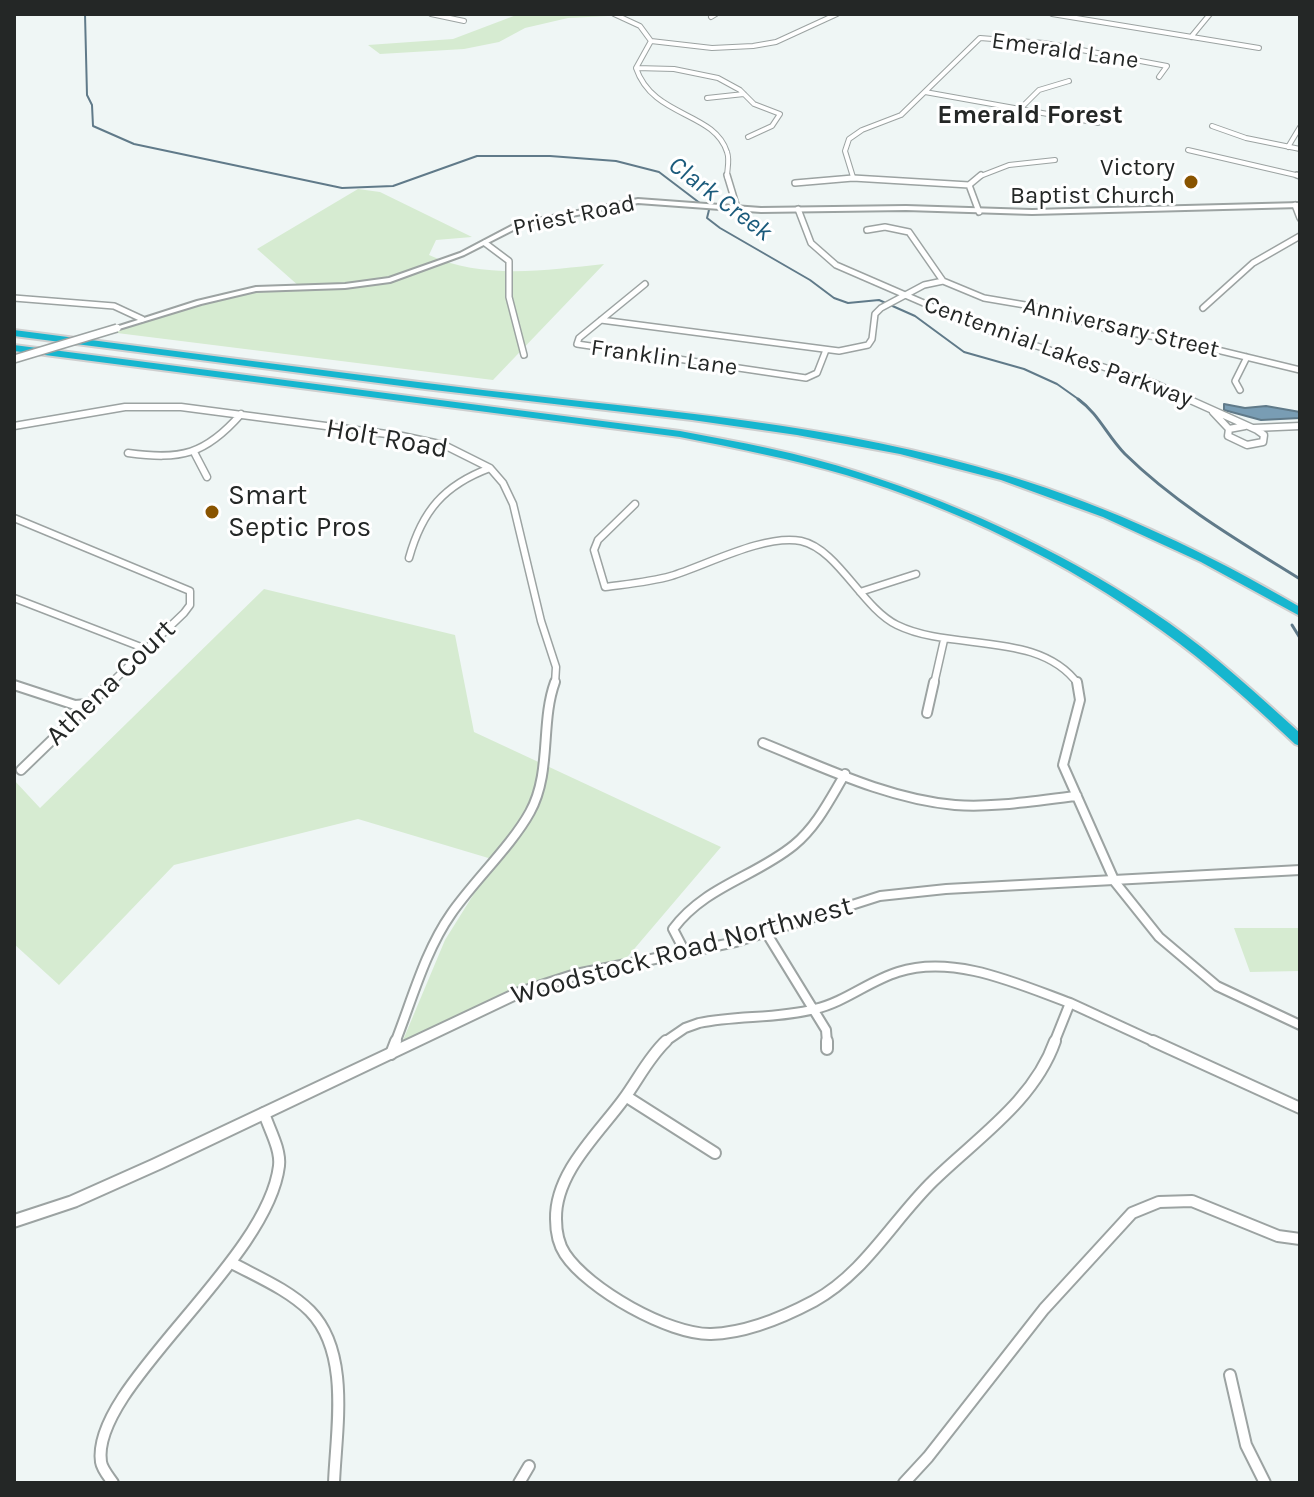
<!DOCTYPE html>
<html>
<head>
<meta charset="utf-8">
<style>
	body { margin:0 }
	#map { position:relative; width:1314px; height:1497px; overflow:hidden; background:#eff6f5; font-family:Karla,sans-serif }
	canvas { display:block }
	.frame { position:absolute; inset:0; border:16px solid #242726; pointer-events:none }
</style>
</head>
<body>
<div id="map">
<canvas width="1314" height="1497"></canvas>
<div class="frame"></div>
</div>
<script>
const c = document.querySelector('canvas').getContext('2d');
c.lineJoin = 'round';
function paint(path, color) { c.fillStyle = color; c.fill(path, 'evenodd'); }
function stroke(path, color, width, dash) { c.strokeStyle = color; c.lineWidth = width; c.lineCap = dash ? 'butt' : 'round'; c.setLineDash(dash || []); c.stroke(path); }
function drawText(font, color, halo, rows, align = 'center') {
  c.font = font + ' Karla,sans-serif'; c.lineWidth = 6; c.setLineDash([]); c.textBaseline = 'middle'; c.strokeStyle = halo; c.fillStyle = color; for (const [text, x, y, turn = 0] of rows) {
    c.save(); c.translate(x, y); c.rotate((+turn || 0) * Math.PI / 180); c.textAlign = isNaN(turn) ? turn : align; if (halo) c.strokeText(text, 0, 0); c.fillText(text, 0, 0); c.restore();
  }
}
paint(new Path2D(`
	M 519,14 L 648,14 L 568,18 L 525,28 L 499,42 L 464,49 L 380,54 L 368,45 L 453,39 Z
	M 358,189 L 380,192 L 472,237 L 436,240 L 429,255 C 483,280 547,270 604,264 L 493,380 L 109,332 L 238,295 L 300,287 L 257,249 Z
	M 264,589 L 455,635 L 474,732 L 721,847 L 618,968 L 516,996 L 398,1052 L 445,940 L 495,860 L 358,819 L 174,865 L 59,985 L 14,944 L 14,780 L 40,808 Z
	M 1300,928 L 1300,971 L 1250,972 L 1234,928 Z`), '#d6ebd1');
const water = new Path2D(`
	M 1224,404 L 1245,408 L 1266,406 L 1300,412 L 1300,418 L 1261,420 L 1224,410 Z`);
paint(water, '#799db4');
stroke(water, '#607a89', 2);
stroke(new Path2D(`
	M 85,14 L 87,95 L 92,105 L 93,126 L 134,144 L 342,188 L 393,186 L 477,156 L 550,156 L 616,161 L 659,172 L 709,210 L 707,218 L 720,228 L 810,280 L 834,298 L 848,303 L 879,300 L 915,316 L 964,352 L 1024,369 L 1057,384 L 1081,401`), '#607a89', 2);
stroke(new Path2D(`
	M 1078,399 C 1099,414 1107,436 1125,454 C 1177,505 1239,541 1300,579
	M 1292,625 L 1300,638`), '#607a89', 3);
const streetFar4 = new Path2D(`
	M 431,14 L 464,21
	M 614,14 L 640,26 L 651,41 L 712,48 L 753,46 L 776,42 L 837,14
	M 1052,14 L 1259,48
	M 711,17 L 716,14
	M 1191,37 L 1210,14
	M 651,41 L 636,68 C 653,118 714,111 727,152 C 730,160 727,169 727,177
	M 636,68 L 674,69 L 718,78 L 740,90 L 754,104 L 780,114 L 772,126 L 748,137
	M 925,92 L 1098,123
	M 707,98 L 744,94
	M 1019,110 L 1039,90 L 1069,81
	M 1212,126 L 1246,138 L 1300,149
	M 1288,147 L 1300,127
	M 1188,150 L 1300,176
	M 853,177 L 845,151 L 849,139 L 862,130 L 901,115 L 980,38 L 1044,43 L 1167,66 L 1159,77
	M 978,177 L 1009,165 L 1055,160`);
const streetFar3 = new Path2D(`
	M 727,175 L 737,208
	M 1297,175 L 1300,176
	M 795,183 L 853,178 L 969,185
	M 1295,205 L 1300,218
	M 798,209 L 811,243 L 836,265 L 986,330 L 1154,383 L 1193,401
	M 979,212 L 969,185 L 981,175
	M 867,230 L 885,227 L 909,232 L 943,281
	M 485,243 L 509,261 L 509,297 L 524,355
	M 645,284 L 579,338 L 577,344 L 806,378 L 817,373 L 826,350
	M 14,298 L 114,306 L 142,319
	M 1203,308 L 1253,263 L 1300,236
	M 601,320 L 839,351 L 868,345 L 872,339 L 875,314 L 881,308 L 924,285 L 943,281 L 984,298 L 1037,307 L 1106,329 L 1176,340 L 1300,370
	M 1240,390 L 1235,381 L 1247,357`);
const streetFar2 = new Path2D(`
	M 1188,399 L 1257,430 L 1264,435 L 1263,442 L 1247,445 L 1228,436 L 1229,429 L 1245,426
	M 1213,412 L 1229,429
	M 14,426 L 125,407 L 181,407 L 402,436 L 444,445 L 490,468 L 503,483 L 513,504 L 541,621 L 556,667 L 555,684
	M 1254,428 L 1300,426
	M 128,453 C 181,460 205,455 241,414
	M 195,454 L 207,477
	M 635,504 L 598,540 L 594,550 L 605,587 C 627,584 650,582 671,576 C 707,565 764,534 801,541 C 838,549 862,608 897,625 C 952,652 1039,630 1078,684
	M 14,518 L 190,591 L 190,605 L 184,613 L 110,684
	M 409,558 C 422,511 444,485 490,468
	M 860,592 L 916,574
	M 14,598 L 146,649
	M 934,684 L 944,640`);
const streetFar1 = new Path2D(`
	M 1077,682 L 1080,700 L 1063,765 L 1115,882 L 1159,937 L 1217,986 L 1300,1025
	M 14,685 L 75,705 L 88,704
	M 927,713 L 934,682
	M 763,743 C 825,768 888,799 955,805 C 996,808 1037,800 1077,796
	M 21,770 L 112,682
	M 767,934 L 826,1030 L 827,1043
	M 685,952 L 673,929 C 705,886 755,877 794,845 C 817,826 830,799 845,774
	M 1070,1003 L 1157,1043
	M 395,1043 C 412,1000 425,951 451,914 C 473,882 512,845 530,812 C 552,772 540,723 555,682
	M 663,1043 L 685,1028 L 699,1023 C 737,1015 777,1019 815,1009 C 845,1002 869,981 898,972 C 954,954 1018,984 1070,1003
	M 1054,1043 L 1070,1003`);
const street = new Path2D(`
	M 666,1041 C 648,1058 638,1080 623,1100 C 598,1134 555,1173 556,1219 C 556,1231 559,1245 565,1254 C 588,1289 669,1335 711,1334 C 745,1333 784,1317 814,1301 C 864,1274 893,1220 933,1181 C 977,1138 1034,1101 1055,1041
	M 827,1041 L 827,1049
	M 1153,1041 L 1300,1108
	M 391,1054 L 396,1041
	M 627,1097 L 715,1153
	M 232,1263 C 258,1277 289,1290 310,1311 C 351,1353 336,1430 334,1483
	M 1230,1375 L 1246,1445 L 1265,1483
	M 113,1483 C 109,1477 102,1469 101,1462 C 90,1388 267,1263 279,1166 C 281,1149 269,1129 264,1113
	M 519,1483 L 529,1466
	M 904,1483 L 928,1457 L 1044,1309 L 1132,1213 L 1159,1202 L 1192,1201 L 1278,1236 L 1300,1239`);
const secondary = new Path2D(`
	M 638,199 L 761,208 L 906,206 L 1032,210 L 1300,203 L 1300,207 L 1032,214 L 906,210 L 761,212 L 638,203 L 521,226 L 464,255 L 390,282 L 345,288 L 256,291 L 201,304 L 119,329 L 113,328 L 197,301 L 256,287 L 345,284 L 389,278 L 460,253 L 517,223 Z
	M 1300,866 L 1300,874 L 946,893 L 880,900 L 736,946 L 575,980 L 521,997 L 162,1168 L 77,1206 L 14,1227 L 14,1215 L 69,1197 L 152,1160 L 513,990 L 575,970 L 736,938 L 880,892 L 946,885 Z`);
const highway = new Path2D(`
	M 14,330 C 170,350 327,371 483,390 C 659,411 839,423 1009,476 C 1111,507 1208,553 1300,607 L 1300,616 L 1201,562 L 1103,517 L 1001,480 L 900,454 L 797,435 L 692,420 L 425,389 L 14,336 Z
	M 14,345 L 680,431 C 740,442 800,453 858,472 C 968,507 1074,557 1169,623 C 1216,656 1258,695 1300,733 L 1300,746 L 1295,744 C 1252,704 1209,664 1161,630 C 1067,562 957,508 846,475 C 791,459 736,448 680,437 L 14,351 Z`);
stroke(streetFar4, '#9ca3a2', 6);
stroke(streetFar3, '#9ca3a2', 8);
stroke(streetFar2, '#9ca3a2', 9);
stroke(streetFar1, '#9ca3a2', 12);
stroke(street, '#9ca3a2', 14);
stroke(secondary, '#9ca3a2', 4);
stroke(highway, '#cfcfcf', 4);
stroke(streetFar4, '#fff', 4);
stroke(streetFar3, '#fff', 5);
stroke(streetFar2, '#fff', 6);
stroke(streetFar1, '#fff', 8);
stroke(street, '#fff', 10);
paint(secondary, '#fff');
paint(highway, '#16b6cf');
const secondaryBridge = new Path2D(`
	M 14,359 L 117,328`);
stroke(secondaryBridge, '#9ca3a2', 10, []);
stroke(secondaryBridge, '#fff', 7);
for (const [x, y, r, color] of [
	[1191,182,8,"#895400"],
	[212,512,8,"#895400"]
]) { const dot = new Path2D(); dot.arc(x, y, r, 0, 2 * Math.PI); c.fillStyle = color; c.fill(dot); stroke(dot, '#fff', 3); }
drawText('24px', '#242726', '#fff', [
	["Emerald Lane",1065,51,8],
	["Priest Road",574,216,-12],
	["Anniversary Street",1121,328,13],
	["Centennial Lakes Parkway",1058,352,20],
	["Franklin Lane",664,358,8]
]);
drawText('24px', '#242726', '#fff', [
	["Victory",1175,168],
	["Baptist Church",1175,196]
], 'right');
drawText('bold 26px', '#242726', '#fff', [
	["Emerald Forest",1030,116]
]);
drawText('italic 26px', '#1b5b7c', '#fff', [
	["Clark Creek",720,199,37]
]);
drawText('28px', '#242726', '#fff', [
	["Holt Road",387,439,10],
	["Athena Court",111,683,-44],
	["Woodstock Road Northwest",682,951,-15]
]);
drawText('28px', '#242726', '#fff', [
	["Smart",228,496],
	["Septic Pros",228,528]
], 'left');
</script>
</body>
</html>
